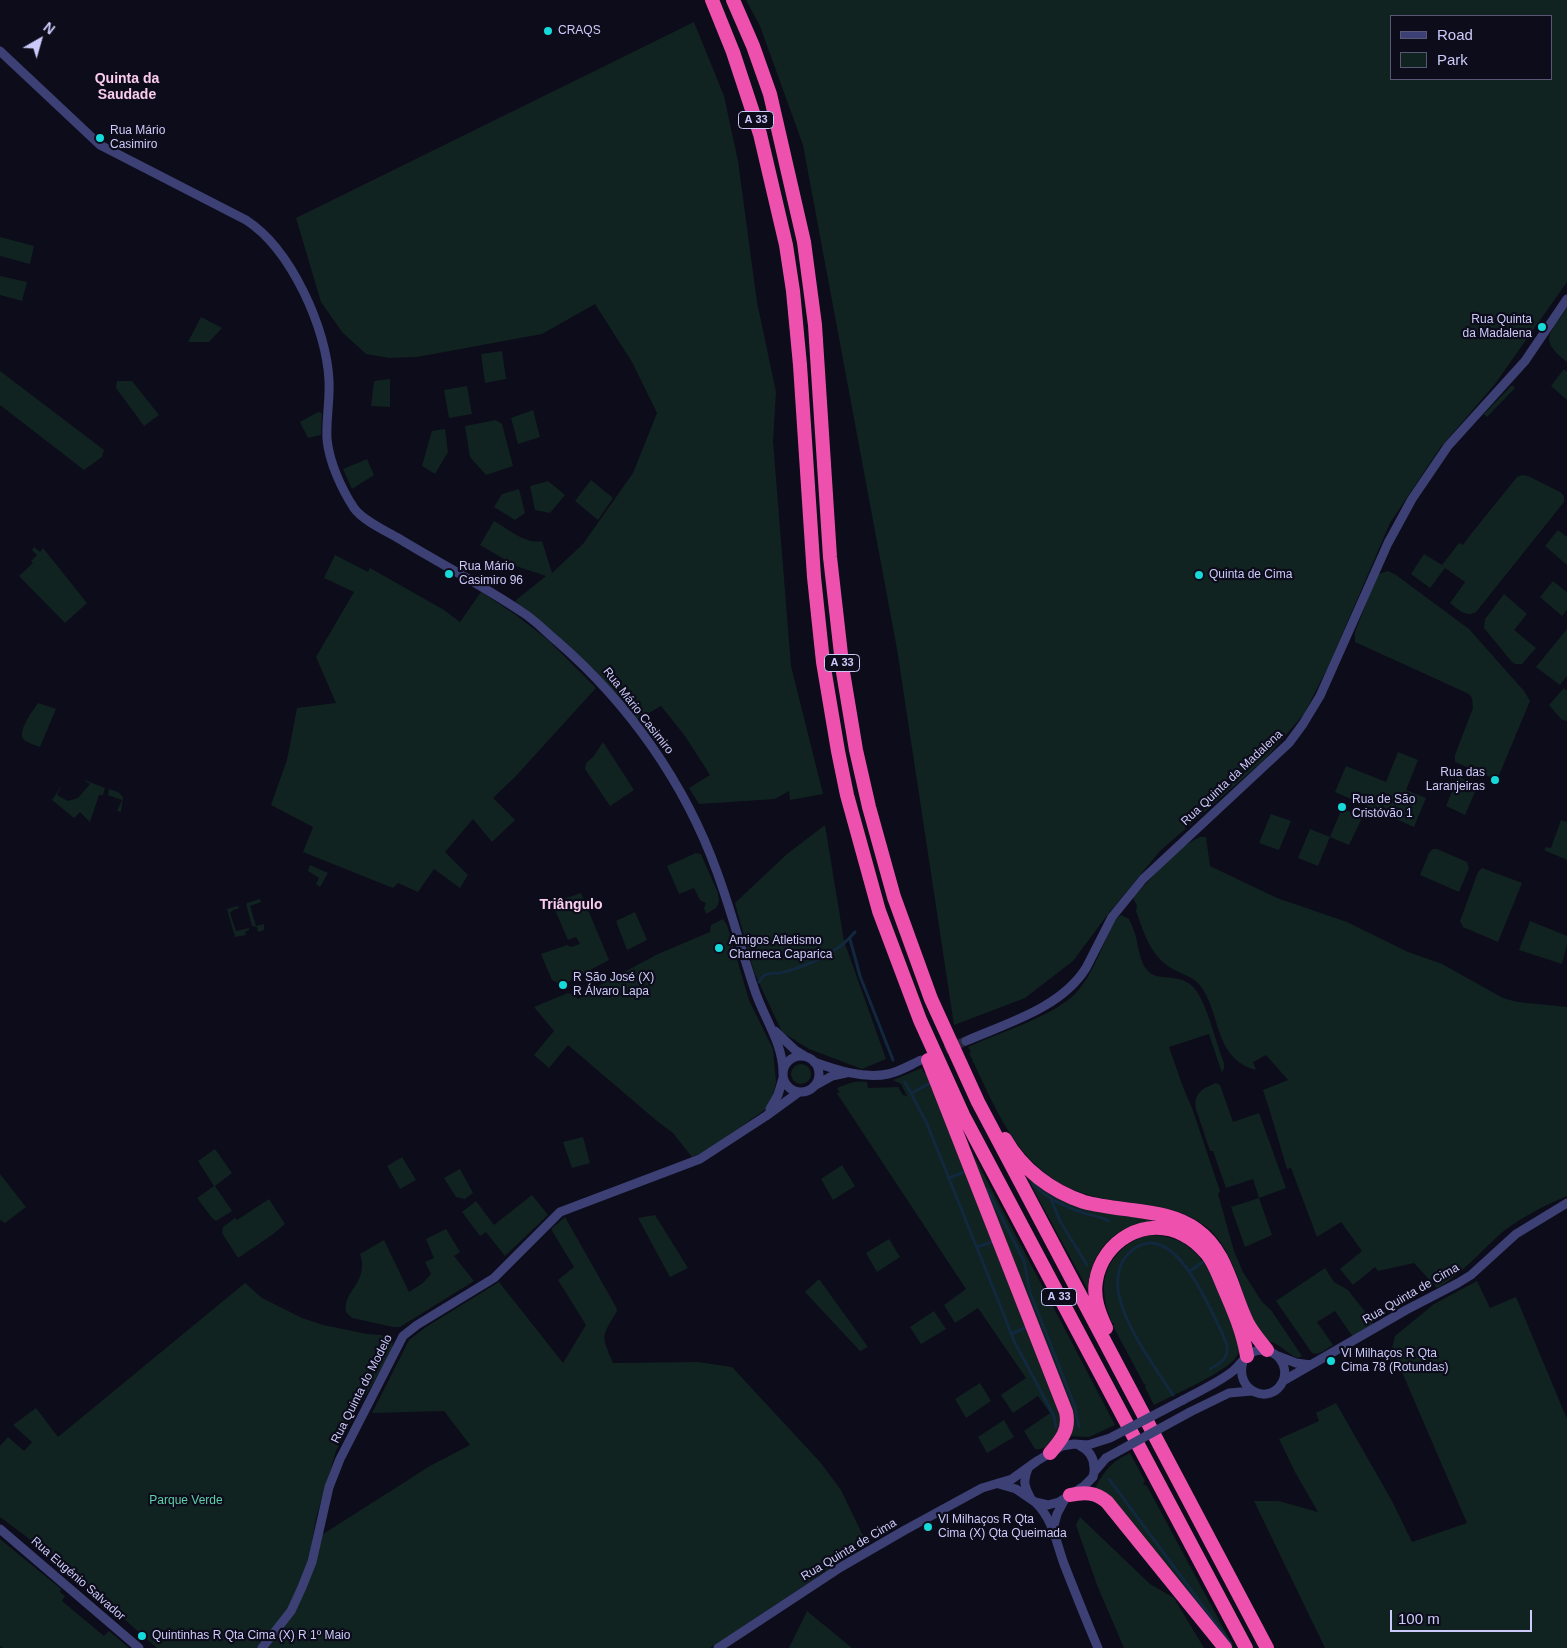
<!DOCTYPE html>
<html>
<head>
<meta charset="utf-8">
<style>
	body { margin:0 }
	#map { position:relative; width:1567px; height:1648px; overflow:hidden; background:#0d0c1a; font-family:Arial,sans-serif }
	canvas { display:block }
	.legend { position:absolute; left:1390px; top:15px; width:162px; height:65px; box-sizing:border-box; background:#0d0c1a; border:1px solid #595874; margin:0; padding:6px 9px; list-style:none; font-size:15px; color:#cbcafa }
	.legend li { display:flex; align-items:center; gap:10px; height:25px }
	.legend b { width:25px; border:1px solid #595874 }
	.north { position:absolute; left:15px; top:15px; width:50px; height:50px; -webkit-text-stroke:4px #0d0c1a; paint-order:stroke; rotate:38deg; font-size:14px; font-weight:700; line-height:20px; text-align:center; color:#cbcafa }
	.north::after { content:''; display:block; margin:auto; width:18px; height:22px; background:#cbcafa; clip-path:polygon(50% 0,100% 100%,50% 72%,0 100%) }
	.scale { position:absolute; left:1390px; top:1610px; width:142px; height:22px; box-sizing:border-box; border:2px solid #cbcafa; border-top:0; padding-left:6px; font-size:15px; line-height:18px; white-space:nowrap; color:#cbcafa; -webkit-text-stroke:4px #0d0c1a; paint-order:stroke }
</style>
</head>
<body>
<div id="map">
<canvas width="1567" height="1648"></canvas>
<ul class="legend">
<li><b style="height:6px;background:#3c4074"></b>Road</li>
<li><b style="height:14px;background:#102320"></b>Park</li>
</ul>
<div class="north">N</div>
<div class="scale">100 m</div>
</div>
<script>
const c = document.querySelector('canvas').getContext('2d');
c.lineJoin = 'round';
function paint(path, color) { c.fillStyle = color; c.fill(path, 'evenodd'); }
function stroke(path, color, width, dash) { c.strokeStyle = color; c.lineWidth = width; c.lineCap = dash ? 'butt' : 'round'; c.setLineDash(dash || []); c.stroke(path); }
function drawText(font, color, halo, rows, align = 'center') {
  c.font = font + ' Arial,sans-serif'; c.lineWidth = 4.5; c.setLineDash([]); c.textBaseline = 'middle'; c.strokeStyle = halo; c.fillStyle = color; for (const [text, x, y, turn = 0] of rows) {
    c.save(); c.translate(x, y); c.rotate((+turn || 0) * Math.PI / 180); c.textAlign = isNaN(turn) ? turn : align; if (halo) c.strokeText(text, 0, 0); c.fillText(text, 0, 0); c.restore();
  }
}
paint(new Path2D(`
	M 746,0 L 1567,0 L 1567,282 L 1495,384 L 1440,448 L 1390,523 L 1328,667 L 1304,714 L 1265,759 L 1160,851 L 1108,914 L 1073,961 L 1025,998 L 954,1025 L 897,649 L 803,145 L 760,26 ZM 1391,16 L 1551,16 L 1551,79 L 1391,79 Z
	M 694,22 L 724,96 L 738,161 L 757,302 L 776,392 L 773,441 L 791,666 L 823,794 L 790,800 L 789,791 L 775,799 L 699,804 L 689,788 L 710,775 L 685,736 L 661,706 L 637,720 L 579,656 L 515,601 L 546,576 L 516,566 L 480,545 L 494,521 C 507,528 526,545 542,541 L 552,573 L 583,544 L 633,473 L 657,413 L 632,362 L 595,304 L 542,334 L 417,357 L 389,358 L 366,354 L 342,332 L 321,302 L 296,218 Z
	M 0,237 L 34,246 L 30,264 L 0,256 Z
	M 0,276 L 27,282 L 22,301 L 0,295 Z
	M 1567,308 L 1567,362 C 1538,339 1549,335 1567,308 Z
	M 201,317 L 222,328 L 209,342 L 188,342 Z
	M 502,351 L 506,379 L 485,383 L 481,354 Z
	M 1564,369 L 1567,372 L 1567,400 L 1551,386 Z
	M 0,371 L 104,450 L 102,457 L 84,470 L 0,405 Z
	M 390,379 L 390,407 L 371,406 L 374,381 Z
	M 117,381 L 132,381 L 159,415 L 144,426 L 116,388 Z
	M 1512,385 L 1515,388 L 1487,417 L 1484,414 Z
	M 467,386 L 472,414 L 449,418 L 444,390 Z
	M 533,410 L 540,437 L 518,444 L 511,418 Z
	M 318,412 L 322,413 L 321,435 L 308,438 L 300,422 Z
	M 496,420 L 502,424 L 513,466 L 486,475 L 470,457 L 465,426 Z
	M 445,429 L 448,452 L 435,474 L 422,466 L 432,431 Z
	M 367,459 L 374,475 L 352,489 L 343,469 Z
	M 1522,475 L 1528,476 L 1560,492 L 1564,496 L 1564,502 L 1476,612 C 1466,618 1459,610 1450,603 L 1465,582 L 1445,568 L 1430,588 L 1411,574 L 1424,554 L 1442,565 L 1459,543 L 1463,545 L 1471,534 L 1517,477 Z
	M 591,480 L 613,498 L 598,520 L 575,501 Z
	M 548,481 L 565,495 L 550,513 L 535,510 L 530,486 Z
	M 519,489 L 525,513 L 515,520 L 494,507 L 502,494 Z
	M 1558,530 L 1567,537 L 1567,565 L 1545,546 Z
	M 34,547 L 40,552 L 43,548 L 87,603 L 65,623 L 19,576 L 33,563 L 31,561 L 37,555 L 32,550 Z
	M 335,555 L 368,572 L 370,568 L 444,610 L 460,622 L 481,592 L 516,615 L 548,640 L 596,688 L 515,777 L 493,798 L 515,820 L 492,842 L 473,819 L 445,852 L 468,875 L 460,888 L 434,869 L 418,892 L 398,883 L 393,888 L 303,852 L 313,827 L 271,805 L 287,760 L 297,708 L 336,703 L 316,657 L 354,592 L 324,578 Z
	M 1388,571 L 1396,575 L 1469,629 L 1524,691 L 1530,701 L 1497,780 L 1455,762 L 1455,755 L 1473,708 L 1472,698 L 1469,694 L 1355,642 L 1355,632 L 1376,578 L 1379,574 Z
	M 1553,581 L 1567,592 L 1567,610 L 1562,616 L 1540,597 Z
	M 1504,594 L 1527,614 L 1514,630 L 1536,648 L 1522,664 L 1515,664 L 1512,662 L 1484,628 L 1485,619 Z
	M 1567,629 L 1567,676 L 1560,685 L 1536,667 Z
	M 1564,688 L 1567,691 L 1567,721 L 1562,720 L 1549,705 Z
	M 38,703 L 56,709 L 40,747 C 35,745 28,743 24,740 C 16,732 33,711 38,703 Z
	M 603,742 L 634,790 L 610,806 L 585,769 L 586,763 L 593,757 Z
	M 1398,752 L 1418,760 L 1406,790 L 1426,798 L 1414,827 L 1335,792 L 1346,766 L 1386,782 Z
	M 1458,777 L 1478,785 L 1465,815 L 1446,806 Z
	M 82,779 L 105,788 L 103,795 L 99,795 L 90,822 L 80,812 L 74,818 L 52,800 L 62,785 L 57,795 L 68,801 L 78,798 L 90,784 Z
	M 109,789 L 118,792 L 123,797 L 121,812 L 117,811 L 122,800 L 108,795 Z
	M 1342,808 L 1362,818 L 1349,845 L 1330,837 L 1318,866 L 1298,858 L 1310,829 L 1330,837 Z
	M 1271,814 L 1291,821 L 1279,850 L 1259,843 Z
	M 1561,820 L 1567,822 L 1567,860 L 1544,850 L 1546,847 L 1551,848 Z
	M 825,825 L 844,941 L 886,1059 L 862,1069 L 809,1049 L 782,1032 L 754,972 L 735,903 L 787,854 Z
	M 1200,837 L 1206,837 L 1210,866 L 1277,898 L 1347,922 L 1408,952 L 1442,964 L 1503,998 L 1517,1002 L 1567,1007 L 1567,1196 C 1545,1205 1524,1216 1505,1230 C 1481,1250 1465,1272 1437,1288 L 1414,1263 L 1378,1271 L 1375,1267 L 1353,1285 L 1340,1269 L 1362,1251 L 1341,1222 L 1317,1237 L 1291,1168 L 1287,1169 C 1279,1143 1272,1116 1263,1090 L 1288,1080 L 1266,1055 L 1253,1062 L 1256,1070 C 1214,1058 1222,1018 1202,988 C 1194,976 1183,975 1171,968 C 1150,955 1144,933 1136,911 L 1137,906 L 1133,898 C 1150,880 1177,846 1200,837 Z
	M 1433,849 L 1437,849 L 1467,862 L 1469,868 L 1459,892 L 1420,875 L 1429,853 Z
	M 696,853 L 701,854 L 718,893 L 719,902 L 716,908 L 706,914 L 704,908 L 706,903 L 700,900 L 694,888 L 679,894 L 667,866 Z
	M 310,865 L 328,873 L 320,887 L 316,884 L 319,878 L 308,871 Z
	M 1482,868 L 1522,883 L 1498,942 L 1463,927 L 1460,921 L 1478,872 Z
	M 581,893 L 609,960 L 566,983 L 559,984 L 552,980 L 541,954 L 567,945 L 571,947 L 580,944 L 576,937 L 568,940 L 552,903 Z
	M 260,899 L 261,902 L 250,906 L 256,926 L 264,924 L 264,930 L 258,932 L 257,927 L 252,926 L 246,904 L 247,905 L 247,903 Z
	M 238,906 L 239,908 L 233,910 L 230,913 L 236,931 L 249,928 L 249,930 L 245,932 L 246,935 L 235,937 L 227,909 Z
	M 635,912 L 647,940 L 627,950 L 616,921 Z
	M 1121,915 L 1129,919 C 1132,925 1134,931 1136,937 C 1140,954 1141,976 1163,977 C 1173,978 1183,978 1191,985 C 1206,997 1216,1044 1224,1063 L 1224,1068 L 1222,1073 L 1209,1034 L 1169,1047 L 1183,1087 L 1192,1108 L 1220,1191 L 1218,1194 L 1234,1251 L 1243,1272 L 1262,1302 L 1271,1310 L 1302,1356 L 1298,1358 C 1290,1355 1286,1350 1279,1346 C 1275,1343 1270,1342 1266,1339 C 1256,1330 1252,1317 1248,1306 C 1238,1280 1231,1251 1211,1231 C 1190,1211 1162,1207 1134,1203 C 1117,1201 1099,1199 1082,1193 C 1018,1171 996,1109 969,1053 L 971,1052 L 968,1047 C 1000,1032 1060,1015 1080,988 C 1095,970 1104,940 1116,919 Z
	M 723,919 L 727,925 L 749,1000 L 773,1049 L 776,1082 L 773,1097 L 766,1109 L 705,1152 L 692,1157 L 673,1133 L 657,1121 L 568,1045 L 549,1068 L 534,1055 L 554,1031 L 534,1007 L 568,993 L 574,995 L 578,999 L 587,994 L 587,992 L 658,954 L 710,932 L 711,925 Z
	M 1530,921 L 1567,936 L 1567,944 L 1562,964 L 1519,950 Z
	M791 1074a10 10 0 1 1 20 0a10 10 0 1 1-20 0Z
	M 922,1068 L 924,1073 L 926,1073 L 1062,1421 C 1063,1433 1048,1452 1035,1449 L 1024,1431 L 1050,1413 L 1038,1396 L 1013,1413 L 1001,1395 L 1026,1378 L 978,1308 L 955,1323 L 944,1305 L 966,1289 L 836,1092 L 840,1093 L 837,1088 C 847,1084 855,1080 867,1082 L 868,1088 L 870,1088 L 898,1087 L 903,1095 L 907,1096 L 901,1084 L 893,1080 Z
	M 1216,1083 L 1220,1085 L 1233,1122 L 1259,1113 L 1286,1188 L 1259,1198 L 1272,1235 L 1245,1247 L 1231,1207 L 1259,1198 L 1253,1179 L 1226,1188 L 1213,1151 L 1210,1151 L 1196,1109 C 1193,1093 1203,1088 1216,1083 Z
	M 583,1137 L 590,1163 L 572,1168 L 563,1142 Z
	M 970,1148 L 1115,1425 L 1089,1437 L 1070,1436 Z
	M 215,1149 L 232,1173 L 215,1186 L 232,1211 L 216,1221 L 212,1218 L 197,1198 L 214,1186 L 198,1161 Z
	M 402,1157 L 416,1180 L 400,1189 L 387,1166 Z
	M 842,1165 L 855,1186 L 833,1200 L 821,1179 Z
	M 460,1169 L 473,1193 L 465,1199 L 456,1197 L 444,1178 Z
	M 0,1174 L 26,1207 L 5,1223 L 0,1220 Z
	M 1025,1174 L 1036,1181 L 1165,1222 C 1121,1219 1090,1246 1088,1290 Z
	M 532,1195 L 548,1215 L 505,1256 L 486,1232 L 480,1236 L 462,1212 L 476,1201 L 494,1225 Z
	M 269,1199 L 285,1224 L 272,1235 L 238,1258 L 222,1233 L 223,1227 L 235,1218 L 237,1220 Z
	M 655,1215 L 688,1268 L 670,1277 L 638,1218 Z
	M 565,1217 L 616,1307 L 617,1311 C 601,1338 601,1335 613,1363 L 698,1362 L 732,1367 L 820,1462 L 841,1490 L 867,1544 L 710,1648 L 268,1648 L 295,1611 L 320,1536 L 430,1466 L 470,1445 L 444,1411 L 372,1413 L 409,1340 L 426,1327 L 499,1282 L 563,1363 L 586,1325 L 558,1280 L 574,1267 L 551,1229 Z
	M 446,1229 L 460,1252 L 454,1256 L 474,1281 L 400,1327 L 393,1327 L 352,1318 L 346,1312 C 342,1291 370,1282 360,1254 L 384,1240 L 409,1292 L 423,1283 L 431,1274 L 425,1262 L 434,1258 L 426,1239 Z
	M 1152,1235 C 1167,1236 1180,1239 1191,1249 C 1212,1266 1221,1297 1231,1321 C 1234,1328 1239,1336 1240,1343 C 1240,1346 1240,1351 1238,1354 C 1231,1371 1172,1395 1154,1405 L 1145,1387 L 1146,1385 L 1144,1384 L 1113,1326 L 1114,1323 L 1112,1323 C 1108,1312 1104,1301 1104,1288 C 1104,1261 1127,1238 1152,1235 Z
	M 889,1239 L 900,1257 L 877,1272 L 866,1253 Z
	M 1325,1268 L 1334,1282 L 1348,1290 L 1373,1322 L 1373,1325 L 1353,1337 L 1335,1311 L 1317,1322 L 1333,1345 C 1326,1349 1320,1356 1312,1353 L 1276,1301 Z
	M 819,1279 L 868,1347 L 860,1351 L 805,1292 Z
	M 1477,1281 L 1490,1308 L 1516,1297 L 1567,1419 L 1567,1648 L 1325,1648 L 1254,1501 L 1279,1501 L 1318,1512 L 1295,1472 L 1279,1439 L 1319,1421 L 1316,1413 L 1336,1403 L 1392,1501 L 1412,1542 L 1467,1523 L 1392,1349 L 1395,1336 L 1434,1304 Z
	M 245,1283 L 262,1298 L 302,1318 L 323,1325 L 367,1334 L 381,1335 L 393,1341 L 392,1351 L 357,1410 L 336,1451 L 316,1518 L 309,1560 L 287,1611 L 258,1648 L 157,1648 L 55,1558 L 0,1517 L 0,1446 L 8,1437 L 24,1451 L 32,1442 L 13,1425 L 36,1408 L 58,1437 Z
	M 934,1311 L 946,1329 L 921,1344 L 910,1327 Z
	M 980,1383 L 991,1401 L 966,1418 L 955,1399 Z
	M 1004,1420 L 1014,1437 L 987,1453 L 978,1437 Z
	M 1130,1453 L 1145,1481 L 1143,1484 L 1147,1486 L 1234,1648 L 1231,1648 L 1103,1491 L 1095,1488 C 1105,1470 1111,1462 1130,1453 Z
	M 1080,1517 L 1150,1584 L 1174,1598 L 1204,1648 L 1124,1648 L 1097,1585 L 1076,1525 Z
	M 0,1539 L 61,1589 L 60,1592 L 65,1596 L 62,1601 L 104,1636 L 109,1631 L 129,1648 L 3,1648 L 0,1646 Z
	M 807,1611 L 852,1648 L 789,1648 Z`), '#102320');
stroke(new Path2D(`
	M 850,939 L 860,976 L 893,1060
	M 759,982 C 761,978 763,975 768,974 C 772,973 776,973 780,973 C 806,967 838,953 855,932
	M 905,1082 L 927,1124 L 1002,1310 L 1014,1341 L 1054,1416 L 1056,1427
	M 912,1093 L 930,1083
	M 949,1178 L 964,1172
	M 1033,1183 C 1045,1199 1068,1208 1087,1214 C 1095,1216 1102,1217 1109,1221
	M 987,1189 L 1024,1261 L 1030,1292 L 1075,1407 L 1079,1427
	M 1051,1199 L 1060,1221 L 1087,1265
	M 977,1247 L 992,1242
	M 1190,1271 L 1203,1262
	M 1011,1334 L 1025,1328
	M 1173,1395 C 1155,1367 1125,1327 1119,1295 C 1116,1281 1118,1263 1129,1253 C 1167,1217 1200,1288 1213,1314 C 1218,1324 1223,1334 1227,1345 C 1229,1358 1221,1363 1210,1369
	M 1109,1479 L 1231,1644`), '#11283e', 3);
stroke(new Path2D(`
	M 933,1055 L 966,1041`), '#2a283c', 9, [9, 4.5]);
stroke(new Path2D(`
	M 0,51 L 100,145 L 246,220 C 291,249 327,329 329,381 C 330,400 326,420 327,439 C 329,462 342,490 354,508 C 362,520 386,531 398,538 C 439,563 482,585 522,612 C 535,620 546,632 558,642 C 629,704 685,783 717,872 C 731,910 741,949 754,988 C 763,1017 783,1042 783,1073
	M 775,1031 L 795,1050 L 805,1056
	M 966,1041 C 1007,1023 1061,1008 1086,968 L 1112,917 L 1143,879 L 1289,743 L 1303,724 L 1320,696 L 1388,543 L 1412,499 L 1448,446 L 1525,361 L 1567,299
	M783 1074a18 18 0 1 1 36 0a18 18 0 1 1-36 0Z
	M 814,1062 C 836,1070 864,1079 888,1074 C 899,1072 910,1065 921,1060
	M 814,1086 L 832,1076 L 846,1073
	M 770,1109 L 778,1095 L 783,1078
	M 1278,1356 L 1296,1363 L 1311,1365
	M 1283,1381 L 1406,1310 L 1458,1283 L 1471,1275 L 1516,1234 L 1567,1203
	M 1183,1400 C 1199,1391 1218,1383 1233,1371 C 1240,1365 1245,1356 1253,1352 C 1262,1348 1274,1351 1280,1359 C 1285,1365 1286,1374 1283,1381 C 1271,1407 1234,1391 1243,1362
	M 1190,1412 L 1229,1393 L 1252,1391
	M 1080,1446 C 1091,1451 1095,1460 1094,1472
	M 1028,1469 C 1023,1480 1024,1486 1030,1497
	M 999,1484 L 1016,1489 L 1035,1502 L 1048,1505 L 1059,1502 L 1084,1486 L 1093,1477 L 1094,1472 L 1106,1458
	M 1035,1502 C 1053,1519 1056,1542 1064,1564 C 1075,1592 1086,1620 1098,1648
	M 0,1529 L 139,1648
	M 1053,1529 L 1057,1514 L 1065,1499
	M 262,1648 L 291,1611 L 302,1587 L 312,1562 L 329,1487 L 340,1459 L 403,1336 L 417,1325 L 494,1278 L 560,1212 L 700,1159 L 766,1116 L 799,1092
	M 718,1648 L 841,1567 L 905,1530 L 982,1488 L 1012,1479 L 1037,1461 L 1062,1446 L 1074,1444 L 1088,1445`), '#3c4074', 9);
stroke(new Path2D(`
	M 712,0 L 733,52 L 760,134 L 786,245 L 793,291 L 800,365 L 814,577 L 823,662 L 838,751 L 847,795 L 879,911 L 920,1020 L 963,1115 L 1246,1648
	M 733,0 L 753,46 L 770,94 L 804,242 L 815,325 L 830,557 L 843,672 L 856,750 L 869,807 L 894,897 L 931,999 L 978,1102 L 1267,1648
	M 928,1060 L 1066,1412 C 1070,1430 1061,1440 1050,1453
	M 1005,1139 C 1022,1169 1051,1191 1084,1202 C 1099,1206 1117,1208 1132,1210 C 1155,1213 1178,1216 1197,1230 C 1227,1251 1232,1291 1247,1322 C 1252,1332 1260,1341 1267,1350
	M 1106,1328 C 1099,1313 1093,1298 1096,1281 C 1102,1241 1147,1214 1184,1235 C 1193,1239 1201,1247 1207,1254 C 1215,1264 1219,1277 1224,1288 C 1234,1311 1243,1332 1247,1356
	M 1070,1495 C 1084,1492 1096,1492 1107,1502 L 1225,1648`), '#ee51ad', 14);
stroke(new Path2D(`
	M 1088,1445 L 1110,1438 L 1183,1400
	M 1106,1458 L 1190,1412`), '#3c4074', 9);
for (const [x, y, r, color] of [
	[548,31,5,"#16dad9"],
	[100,138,5,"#16dad9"],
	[1542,327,5,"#16dad9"],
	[449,574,5,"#16dad9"],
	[1199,575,5,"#16dad9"],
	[1495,780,5,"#16dad9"],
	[1342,807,5,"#16dad9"],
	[719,948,5,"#16dad9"],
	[563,985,5,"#16dad9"],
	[1331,1361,5,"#16dad9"],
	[928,1527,5,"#16dad9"],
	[142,1636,5,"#16dad9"]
]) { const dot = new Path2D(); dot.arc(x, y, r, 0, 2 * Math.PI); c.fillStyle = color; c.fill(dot); stroke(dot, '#0d0c1a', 2); }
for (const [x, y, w] of [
	[756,120,35],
	[842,663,35],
	[1059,1297,35]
]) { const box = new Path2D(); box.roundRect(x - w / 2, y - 8.5, w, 17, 4); c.fillStyle = '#0d0c1a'; c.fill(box); stroke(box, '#cbcafa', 1); }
drawText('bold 11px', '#cbcafa', null, [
	["A 33",756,120],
	["A 33",842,663],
	["A 33",1059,1297]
]);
drawText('12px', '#cbcafa', '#0d0c1a', [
	["CRAQS",558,31],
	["Rua Mário",110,131],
	["Casimiro",110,145],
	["Rua Quinta",1532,320,"right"],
	["da Madalena",1532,334,"right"],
	["Rua Mário",459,567],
	["Casimiro 96",459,581],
	["Quinta de Cima",1209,575],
	["Rua das",1485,773,"right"],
	["Laranjeiras",1485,787,"right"],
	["Rua de São",1352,800],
	["Cristóvão 1",1352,814],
	["Amigos Atletismo",729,941],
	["Charneca Caparica",729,955],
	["R São José (X)",573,978],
	["R Álvaro Lapa",573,992],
	["Vl Milhaços R Qta",1341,1354],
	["Cima 78 (Rotundas)",1341,1368],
	["Vl Milhaços R Qta",938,1520],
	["Cima (X) Qta Queimada",938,1534],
	["Quintinhas R Qta Cima (X) R 1º Maio",152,1636]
], 'left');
drawText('12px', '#cbcafa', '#0d0c1a', [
	["Rua Mário Casimiro",638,711,52],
	["Rua Quinta da Madalena",1232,778,-43],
	["Rua Quinta de Cima",1411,1294,-30],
	["Rua Quinta do Modelo",362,1389,-63],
	["Rua Quinta de Cima",849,1550,-31],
	["Rua Eugénio Salvador",78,1579,41]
]);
drawText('12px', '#5fd1a9', '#0d0c1a', [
	["Parque Verde",186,1501]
]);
drawText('bold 14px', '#faccee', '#0d0c1a', [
	["Quinta da",127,79],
	["Saudade",127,95],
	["Triângulo",571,905]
]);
</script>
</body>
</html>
